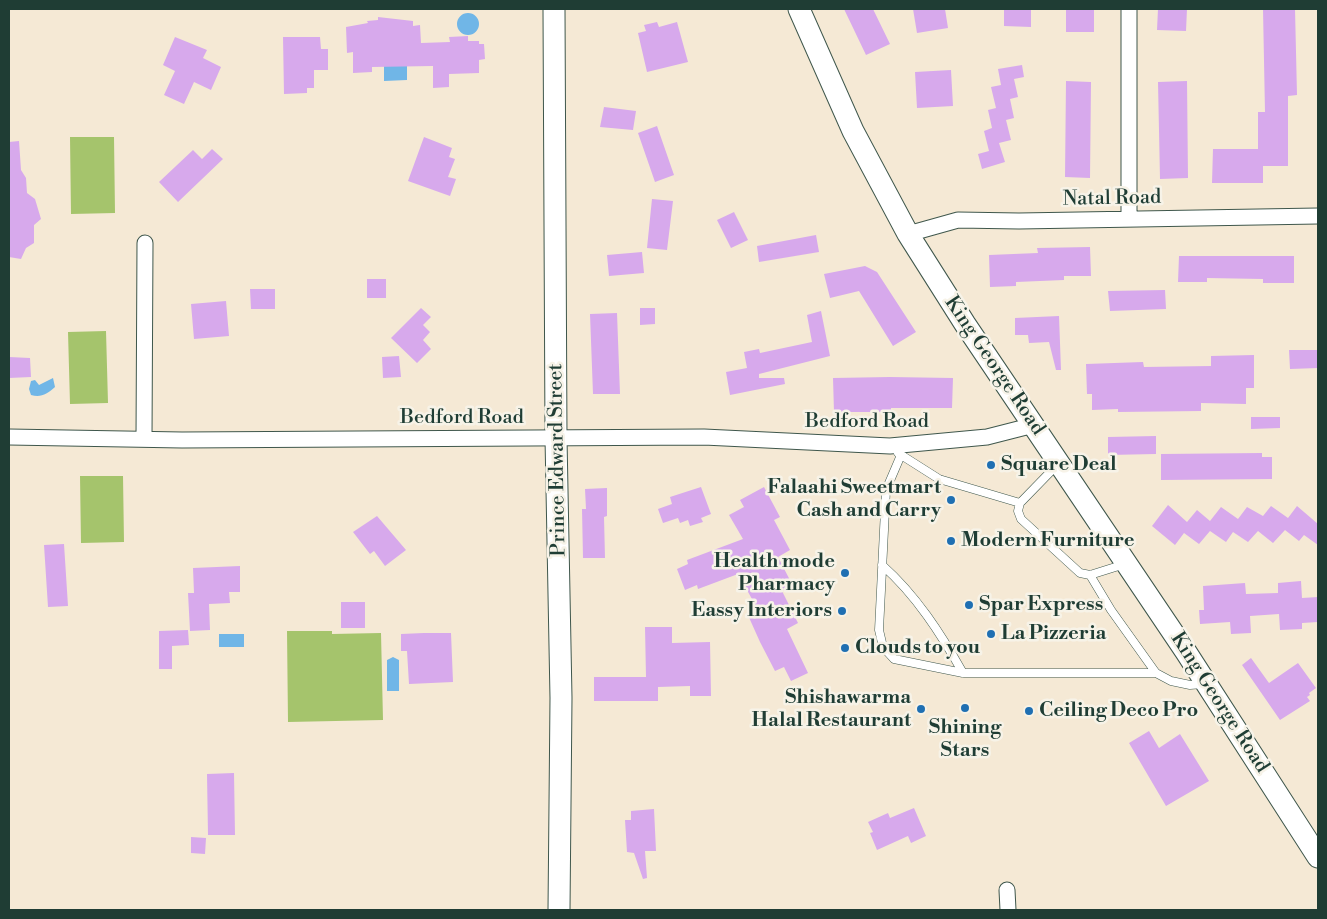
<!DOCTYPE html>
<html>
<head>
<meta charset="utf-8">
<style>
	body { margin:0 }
	#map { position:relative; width:1327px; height:919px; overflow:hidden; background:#f5e9d5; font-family:"Libre Bodoni",serif }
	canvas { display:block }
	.frame { position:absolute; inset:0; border:10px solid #1f3d34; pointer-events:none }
</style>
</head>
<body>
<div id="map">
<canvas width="1327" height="919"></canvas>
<div class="frame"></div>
</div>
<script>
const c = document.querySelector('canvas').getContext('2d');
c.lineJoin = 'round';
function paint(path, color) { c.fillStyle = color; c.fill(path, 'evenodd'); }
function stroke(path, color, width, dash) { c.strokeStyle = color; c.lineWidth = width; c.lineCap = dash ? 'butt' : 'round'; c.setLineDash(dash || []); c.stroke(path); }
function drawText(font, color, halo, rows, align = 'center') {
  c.font = font + ' "Libre Bodoni",serif'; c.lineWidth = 5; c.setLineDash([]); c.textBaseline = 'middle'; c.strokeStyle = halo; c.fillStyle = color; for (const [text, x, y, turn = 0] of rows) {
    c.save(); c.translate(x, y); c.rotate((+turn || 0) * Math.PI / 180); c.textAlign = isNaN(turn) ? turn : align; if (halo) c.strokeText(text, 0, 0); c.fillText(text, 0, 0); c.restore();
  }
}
paint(new Path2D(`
	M 70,137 L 114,137 L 115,213 L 71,214 Z
	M 106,331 L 108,403 L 70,404 L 68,332 Z
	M 80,476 L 123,476 L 124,542 L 81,543 Z
	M 287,631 L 332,631 L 332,634 L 381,633 L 383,720 L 288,722 Z`), '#a5c46c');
paint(new Path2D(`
	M457 24a11 11 0 1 1 22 0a11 11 0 1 1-22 0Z
	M 407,65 L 407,80 L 384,81 L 384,66 Z
	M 53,378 L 55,387 C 47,394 41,398 31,395 L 29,389 L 31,381 L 35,380 L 39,385 Z
	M 219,634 L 244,634 L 244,647 L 219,647 Z
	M 393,657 L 399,660 L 399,691 L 387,691 L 387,660 Z`), '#70b6e7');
paint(new Path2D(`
	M 844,9 L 873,9 L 890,44 L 866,55 Z
	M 913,9 L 945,9 L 948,28 L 917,33 Z
	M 1004,9 L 1031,9 L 1031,27 L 1004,26 Z
	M 1066,9 L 1094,9 L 1094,32 L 1066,32 Z
	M 1158,9 L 1187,9 L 1186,31 L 1157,30 Z
	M 1263,9 L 1295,9 L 1297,95 L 1288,96 L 1288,166 L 1263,166 L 1263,183 L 1212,183 L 1213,149 L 1258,149 L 1258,112 L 1265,112 Z
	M 378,17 L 413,21 L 413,26 L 420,25 L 421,43 L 450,42 L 449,37 L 468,36 L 468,41 L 479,41 L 479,44 L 484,44 L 485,59 L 479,60 L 479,73 L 449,74 L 449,87 L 433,88 L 433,66 L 372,67 L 372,72 L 353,73 L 353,52 L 347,53 L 346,27 L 368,23 L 367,21 L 378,20 Z
	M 657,22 L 659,27 L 677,22 L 688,62 L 647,72 L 638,33 L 646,31 L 644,25 Z
	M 175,37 L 207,50 L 203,58 L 221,67 L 211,90 L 194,82 L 184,104 L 164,95 L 175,71 L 163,65 Z
	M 283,37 L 320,37 L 321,49 L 328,49 L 328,70 L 314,70 L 314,88 L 307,88 L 307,93 L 284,94 Z
	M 1022,65 L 1024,77 L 1014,79 L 1018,97 L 1010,99 L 1014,118 L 1006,120 L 1011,140 L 999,143 L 1005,162 L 982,169 L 978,154 L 989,151 L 984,131 L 992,128 L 988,110 L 996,108 L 991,87 L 1001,85 L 998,69 Z
	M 951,70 L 953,106 L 917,108 L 915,72 Z
	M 1066,81 L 1091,82 L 1090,178 L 1065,177 Z
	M 1187,81 L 1188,178 L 1160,179 L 1158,82 Z
	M 604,107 L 636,111 L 633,130 L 600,127 Z
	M 657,126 L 674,175 L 655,182 L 638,133 Z
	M 424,137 L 452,148 L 449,157 L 455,159 L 448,177 L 456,179 L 450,196 L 408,181 Z
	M 19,141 L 21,170 L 26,178 L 27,193 L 35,199 L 41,219 L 34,225 L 34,243 L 26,248 L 21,259 L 9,257 L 9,142 Z
	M 212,149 L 223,159 L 178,202 L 159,182 L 193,150 L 202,159 Z
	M 652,199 L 673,201 L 667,250 L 647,248 Z
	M 734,212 L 748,240 L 731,248 L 717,220 Z
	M 816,235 L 819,252 L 759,262 L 757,246 Z
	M 1090,247 L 1091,276 L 1064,276 L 1064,280 L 1016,282 L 1016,286 L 990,287 L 989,255 L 1038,253 L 1037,248 Z
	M 642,252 L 644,273 L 609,276 L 607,255 Z
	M 1179,256 L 1294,256 L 1294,283 L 1263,283 L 1263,279 L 1207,278 L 1207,282 L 1178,282 Z
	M 865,266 L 877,272 L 916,332 L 893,346 L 859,291 L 830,298 L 824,274 Z
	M 367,279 L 386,279 L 386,298 L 367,298 Z
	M 250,289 L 275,289 L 275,309 L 251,309 Z
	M 1165,290 L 1166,309 L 1110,311 L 1108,291 Z
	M 226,301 L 229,336 L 194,339 L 191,304 Z
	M 421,308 L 431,317 L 423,325 L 430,332 L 423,340 L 431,349 L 417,363 L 391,338 Z
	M 640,308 L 655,308 L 655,324 L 640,325 Z
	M 821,311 L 830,356 L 759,374 L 759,378 L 784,378 L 785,384 L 730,395 L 726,372 L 747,368 L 744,352 L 759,349 L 760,353 L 812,342 L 807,315 Z
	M 617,313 L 620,394 L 593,394 L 590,314 Z
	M 1059,316 L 1061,370 L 1056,370 L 1049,342 L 1029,343 L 1028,335 L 1015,335 L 1015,318 Z
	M 1289,350 L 1318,350 L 1318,368 L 1290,369 Z
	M 1254,355 L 1254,388 L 1246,388 L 1246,404 L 1201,403 L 1201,411 L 1118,412 L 1118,409 L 1092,410 L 1092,394 L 1087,394 L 1086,364 L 1143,362 L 1144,367 L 1211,366 L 1211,356 Z
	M 399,356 L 401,377 L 383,378 L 382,357 Z
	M 9,357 L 30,358 L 31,377 L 9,378 Z
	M 890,377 L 953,378 L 952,408 L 891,408 L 891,412 L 834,412 L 833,378 Z
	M 1251,417 L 1280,417 L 1280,428 L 1251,429 Z
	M 1156,436 L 1156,454 L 1108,455 L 1108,437 Z
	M 1262,453 L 1262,457 L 1272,457 L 1272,479 L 1161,480 L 1161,454 Z
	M 701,487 L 711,514 L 701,518 L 703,522 L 690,526 L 688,520 L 680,523 L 678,518 L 663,523 L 658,509 L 672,504 L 670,497 Z
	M 764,487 L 780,517 L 774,520 L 790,550 L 778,557 L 793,586 L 782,591 L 798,623 L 787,629 L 808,673 L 791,681 L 784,667 L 775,671 L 760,642 L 747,613 L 757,608 L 738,574 L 698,589 L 697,585 L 685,590 L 677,569 L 688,564 L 687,560 L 743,539 L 729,515 L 744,507 L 740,500 Z
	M 607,488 L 607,516 L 604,517 L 605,558 L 583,558 L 582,509 L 586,509 L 585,489 Z
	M 1168,505 L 1187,522 L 1197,510 L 1210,521 L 1221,507 L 1238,519 L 1247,507 L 1263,516 L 1271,506 L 1288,518 L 1297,506 L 1318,524 L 1318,545 L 1304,535 L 1299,541 L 1285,530 L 1273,543 L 1258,531 L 1248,542 L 1233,532 L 1226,542 L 1210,531 L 1199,544 L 1184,533 L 1175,545 L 1152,526 Z
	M 377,516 L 406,550 L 385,566 L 374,551 L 370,554 L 353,532 Z
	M 64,544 L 68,606 L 48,607 L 44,545 Z
	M 240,566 L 240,592 L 229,592 L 230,603 L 209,604 L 210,630 L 190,631 L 188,593 L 194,593 L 193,568 Z
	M 1301,581 L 1302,598 L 1318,597 L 1318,622 L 1302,623 L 1302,629 L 1280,630 L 1279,614 L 1250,616 L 1251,633 L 1231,634 L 1230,622 L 1200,624 L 1199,610 L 1204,610 L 1203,586 L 1245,583 L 1246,594 L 1278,593 L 1278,583 Z
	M 341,602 L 365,602 L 365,628 L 341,628 Z
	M 645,627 L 672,627 L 672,643 L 710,642 L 711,696 L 690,696 L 690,686 L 658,687 L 658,701 L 594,701 L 594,677 L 646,677 Z
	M 188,630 L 189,645 L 172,646 L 172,669 L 159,669 L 159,631 Z
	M 424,633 L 451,633 L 453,682 L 409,684 L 407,651 L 401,651 L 401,634 Z
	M 1251,658 L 1269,683 L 1298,663 L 1316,688 L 1309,693 L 1310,695 L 1307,697 L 1310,701 L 1280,720 L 1242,665 Z
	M 1149,731 L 1159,748 L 1180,734 L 1209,781 L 1166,806 L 1129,743 Z
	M 234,773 L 235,835 L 208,835 L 207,774 Z
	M 914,808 L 926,836 L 911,843 L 908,836 L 877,850 L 870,833 L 873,832 L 868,822 L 888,813 L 890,818 Z
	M 654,809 L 656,851 L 645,851 L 647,878 L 643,879 L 634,853 L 627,852 L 625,820 L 631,820 L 631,811 Z
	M 191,837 L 206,838 L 205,854 L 191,853 Z`), '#d7a9ec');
const lane = new Path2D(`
	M 898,453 L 939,479 L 1020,503
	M 901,455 L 886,490 L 879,630 L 883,647 L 894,659 L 963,673 L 1156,673
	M 1058,464 L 1020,503 L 1018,511 L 1021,519 L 1080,573 L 1090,575 L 1125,564
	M 882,565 C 916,595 941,634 963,673
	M 1090,575 L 1111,610 L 1156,673 L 1171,681 L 1190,685 L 1203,684`);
const street = new Path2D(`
	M 1129,219 L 1129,9
	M 908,234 L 958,220 L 1019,221 L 1318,216
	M 9,437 L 182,440 L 704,437 L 890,446 L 987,437 L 1034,425
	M 144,438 L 145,243
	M 1007,890 L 1008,910`);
const secondary = new Path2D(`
	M 554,9 L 556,438 L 561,698 L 559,910
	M 799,9 L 853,131 L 908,234 L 965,324 L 1186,652 L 1318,857`);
stroke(lane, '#3f574c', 9);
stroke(street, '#3f574c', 17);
stroke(secondary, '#3f574c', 23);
stroke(lane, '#fff', 8);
stroke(street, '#fff', 15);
stroke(secondary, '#fff', 21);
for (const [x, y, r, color] of [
	[991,465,5,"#1f6fb2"],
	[951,500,5,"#1f6fb2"],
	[951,541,5,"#1f6fb2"],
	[845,573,5,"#1f6fb2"],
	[969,605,5,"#1f6fb2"],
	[842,611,5,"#1f6fb2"],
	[991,634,5,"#1f6fb2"],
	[845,648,5,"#1f6fb2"],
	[965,708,5,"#1f6fb2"],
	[921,709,5,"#1f6fb2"],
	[1029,711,5,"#1f6fb2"]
]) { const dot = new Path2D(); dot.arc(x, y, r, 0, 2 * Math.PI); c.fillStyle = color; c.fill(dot); stroke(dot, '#f7f3e8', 2); }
drawText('20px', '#1f3d34', '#f7f3e8', [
	["Natal Road",1112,199,-1],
	["King George Road",994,366,56],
	["Bedford Road",462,418],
	["Bedford Road",867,422],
	["Prince Edward Street",558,460,-91],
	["King George Road",1219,703,57]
]);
drawText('bold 20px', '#1f3d34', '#f7f3e8', [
	["Square Deal",1001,465],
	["Falaahi Sweetmart",941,488,"right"],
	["Cash and Carry",941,511,"right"],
	["Modern Furniture",961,541],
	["Health mode",835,562,"right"],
	["Pharmacy",835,585,"right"],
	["Spar Express",979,605],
	["Eassy Interiors",832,611,"right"],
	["La Pizzeria",1001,634],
	["Clouds to you",855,648],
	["Shishawarma",911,698,"right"],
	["Halal Restaurant",911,721,"right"],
	["Ceiling Deco Pro",1039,711],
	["Shining",965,728,"center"],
	["Stars",965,751,"center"]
], 'left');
</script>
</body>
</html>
